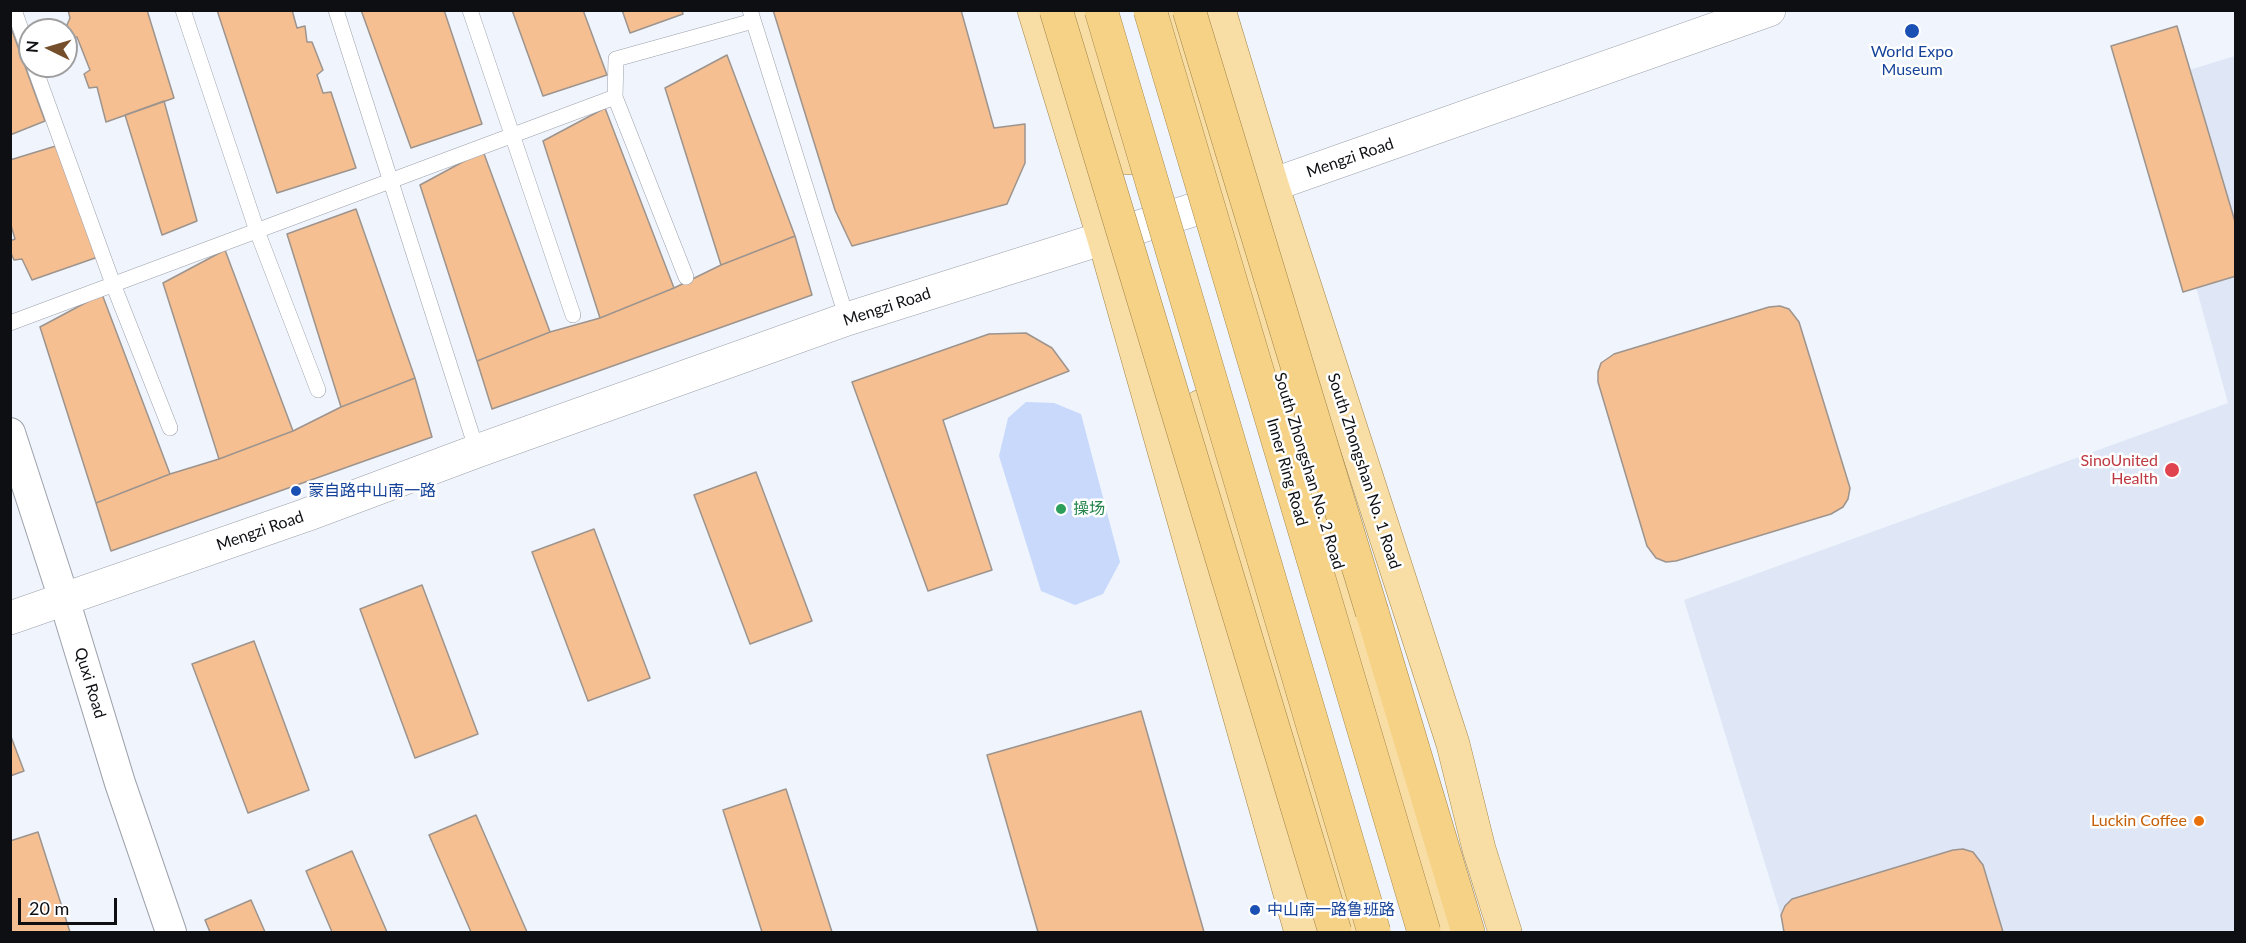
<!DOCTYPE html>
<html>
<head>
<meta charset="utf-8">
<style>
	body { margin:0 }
	#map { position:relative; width:2246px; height:943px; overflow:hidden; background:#eff4fd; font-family:Lato,sans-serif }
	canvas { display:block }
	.frame { position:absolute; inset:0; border:12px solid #0e0f12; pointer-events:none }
	.north { position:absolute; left:18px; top:18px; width:60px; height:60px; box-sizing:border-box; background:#fff; border:2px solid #9f9fa0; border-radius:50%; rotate:275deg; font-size:16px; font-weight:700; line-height:24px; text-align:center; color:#0e0f12 }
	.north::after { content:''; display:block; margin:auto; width:21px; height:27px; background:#754f2b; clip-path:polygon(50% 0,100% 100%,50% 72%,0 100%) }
	.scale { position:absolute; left:18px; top:898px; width:99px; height:27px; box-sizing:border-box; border:3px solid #0e0f12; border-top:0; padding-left:8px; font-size:18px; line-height:21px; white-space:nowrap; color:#0e0f12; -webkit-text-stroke:4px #fff; paint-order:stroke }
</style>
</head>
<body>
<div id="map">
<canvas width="2246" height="943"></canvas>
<div class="frame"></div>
<div class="north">N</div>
<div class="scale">20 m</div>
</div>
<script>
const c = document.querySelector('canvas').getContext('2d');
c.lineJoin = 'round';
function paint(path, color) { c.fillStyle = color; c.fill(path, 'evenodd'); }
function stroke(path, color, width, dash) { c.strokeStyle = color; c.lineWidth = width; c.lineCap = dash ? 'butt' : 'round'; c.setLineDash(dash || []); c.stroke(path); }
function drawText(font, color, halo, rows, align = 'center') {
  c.font = font + ' Lato,"Noto Sans SC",sans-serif'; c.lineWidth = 5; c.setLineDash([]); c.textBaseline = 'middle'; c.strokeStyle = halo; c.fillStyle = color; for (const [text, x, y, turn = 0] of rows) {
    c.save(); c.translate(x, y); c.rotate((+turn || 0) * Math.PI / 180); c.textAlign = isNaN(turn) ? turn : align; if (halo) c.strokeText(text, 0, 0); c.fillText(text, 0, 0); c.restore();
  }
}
paint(new Path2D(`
	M 2235,56 L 2235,932 L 1786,932 L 1684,600 L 2228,403 L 2183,240 L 2176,74 Z`), '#dfe7f6');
paint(new Path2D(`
	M 1026,402 L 1054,403 L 1081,414 L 1120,562 L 1103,594 L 1075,605 L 1041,591 L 999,456 L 1008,418 Z`), '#c8d9fc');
const building = new Path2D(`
	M 68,10 L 147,10 L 174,98 L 106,122 L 97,87 L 89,88 L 84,74 L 90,70 L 77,37 L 72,37 L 67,25 L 70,18 Z
	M 217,10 L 292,10 L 297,28 L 305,26 L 307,42 L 312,42 L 323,70 L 317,75 L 323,93 L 331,92 L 356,168 L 277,193 Z
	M 361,10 L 444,10 L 482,124 L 411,148 Z
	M 512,10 L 583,10 L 607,75 L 543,96 Z
	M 622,10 L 682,10 L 683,14 L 630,33 Z
	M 773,10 L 961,10 L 994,128 L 1025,124 L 1025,163 L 1007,204 L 852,246 L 835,210 Z
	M 10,25 L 45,121 L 10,135 Z
	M 2177,26 L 2236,225 L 2236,276 L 2183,292 L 2111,46 Z
	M 727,55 L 795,236 L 721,265 L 665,88 Z
	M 164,101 L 197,221 L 162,235 L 125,115 Z
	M 605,108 L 674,288 L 600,318 L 543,141 Z
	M 59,145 L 98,257 L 32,280 L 22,259 L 14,260 L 10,251 L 10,241 L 15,239 L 10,222 L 10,160 Z
	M 483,151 L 550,332 L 477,361 L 420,185 Z
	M 356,209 L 415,378 L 341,407 L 287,234 Z
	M 795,236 L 812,295 L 492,409 L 477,361 L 550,332 L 600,318 L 674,288 L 721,265 Z
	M 225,250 L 293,431 L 219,459 L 163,283 Z
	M 102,294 L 170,474 L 96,503 L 40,327 Z
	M 1780,306 L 1789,309 L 1799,322 L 1850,488 L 1848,499 L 1843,507 L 1831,514 L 1676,561 L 1666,562 L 1656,558 L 1647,546 L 1598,382 L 1598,372 L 1601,363 L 1614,354 L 1769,307 Z
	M 1026,333 L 1052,348 L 1069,371 L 943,420 L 992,570 L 928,591 L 852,382 L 989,334 Z
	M 415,378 L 432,437 L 111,551 L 96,503 L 170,474 L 219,459 L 293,431 L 341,407 Z
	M 756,472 L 812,621 L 750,644 L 694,495 Z
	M 594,529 L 650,678 L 588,701 L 532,552 Z
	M 422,585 L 478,734 L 415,758 L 360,609 Z
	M 254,641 L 309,790 L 248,813 L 192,664 Z
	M 1141,711 L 1204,932 L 1038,932 L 987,755 Z
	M 10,734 L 24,771 L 10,776 Z
	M 786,789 L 832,932 L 762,932 L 723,810 Z
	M 476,815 L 527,932 L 471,932 L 429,835 Z
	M 38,832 L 70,932 L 10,932 L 10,841 Z
	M 1963,849 L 1973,852 L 1983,865 L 2003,932 L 1784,932 L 1781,915 L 1785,906 L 1792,899 L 1953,850 Z
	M 352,851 L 387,932 L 332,932 L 306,871 Z
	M 251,900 L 265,932 L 210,932 L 205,920 Z`);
paint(building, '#f5bf92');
stroke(building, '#9d948e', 1.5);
const service = new Path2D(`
	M 14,10 L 30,55
	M 183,10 L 257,231 L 318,390
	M 336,10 L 477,451
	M 470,10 L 573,315
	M 750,10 L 847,319
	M 34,66 L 113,284 L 170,428
	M 615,97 L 686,277
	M 10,323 L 615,97 L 616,59 L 753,21`);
const minor = new Path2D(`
	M 10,433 L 64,599 L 120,783 L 171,932`);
const tertiary = new Path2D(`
	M 10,618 L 306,515 L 477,451 L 847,319 L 1272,185 L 1769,10`);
const primary = new Path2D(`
	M 1034,10 L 1104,239 L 1301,932
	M 1082,10 L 1128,158
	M 1172,10 L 1447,932
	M 1219,10 L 1272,185 L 1453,744 L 1479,849 L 1505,932
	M 1201,406 L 1352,932`);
const trunk = new Path2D(`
	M 1372,612 L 1468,932`);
stroke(service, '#9da1aa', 16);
stroke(minor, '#9da1aa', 32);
stroke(tertiary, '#9da1aa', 34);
stroke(primary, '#a3864a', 34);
stroke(trunk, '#a3864a', 34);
stroke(service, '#fff', 15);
stroke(minor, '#fff', 30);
stroke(tertiary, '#fff', 33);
stroke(primary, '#f8dda4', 33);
stroke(trunk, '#f6d286', 33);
const trunkBridge = new Path2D(`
	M 1056,10 L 1335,932
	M 1101,10 L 1374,932
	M 1150,10 L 1424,932
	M 1189,10 L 1372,612`);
stroke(trunkBridge, '#a3864a', 34, []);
stroke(trunkBridge, '#f6d286', 33);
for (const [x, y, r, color] of [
	[1912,31,8,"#1a4fb4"],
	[2172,470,8,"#e0444e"],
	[296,491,6,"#1a4fb4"],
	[1061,509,6,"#2e9e5b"],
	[2199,821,6,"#e8710a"],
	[1255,910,6,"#1a4fb4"]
]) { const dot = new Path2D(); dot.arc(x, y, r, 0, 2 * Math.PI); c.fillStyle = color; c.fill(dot); stroke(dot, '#fff', 2); }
drawText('16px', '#164399', '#fff', [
	["World Expo",1912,52,"center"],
	["Museum",1912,70,"center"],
	["蒙自路中山南一路",308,491],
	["中山南一路鲁班路",1267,910]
], 'left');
drawText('16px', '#0e0f12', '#fff', [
	["Mengzi Road",1350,158,-19],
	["Mengzi Road",887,307,-18],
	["South Zhongshan No. 2 Road",1309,471,73],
	["South Zhongshan No. 1 Road",1364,471,72],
	["Inner Ring Road",1287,472,74],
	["Mengzi Road",260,531,-19],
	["Quxi Road",90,683,73]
]);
drawText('16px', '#be3a42', '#fff', [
	["SinoUnited",2158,461],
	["Health",2158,479]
], 'right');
drawText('16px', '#27864d', '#fff', [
	["操场",1073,509]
], 'left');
drawText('16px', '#c56008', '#fff', [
	["Luckin Coffee",2187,821]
], 'right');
</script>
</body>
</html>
